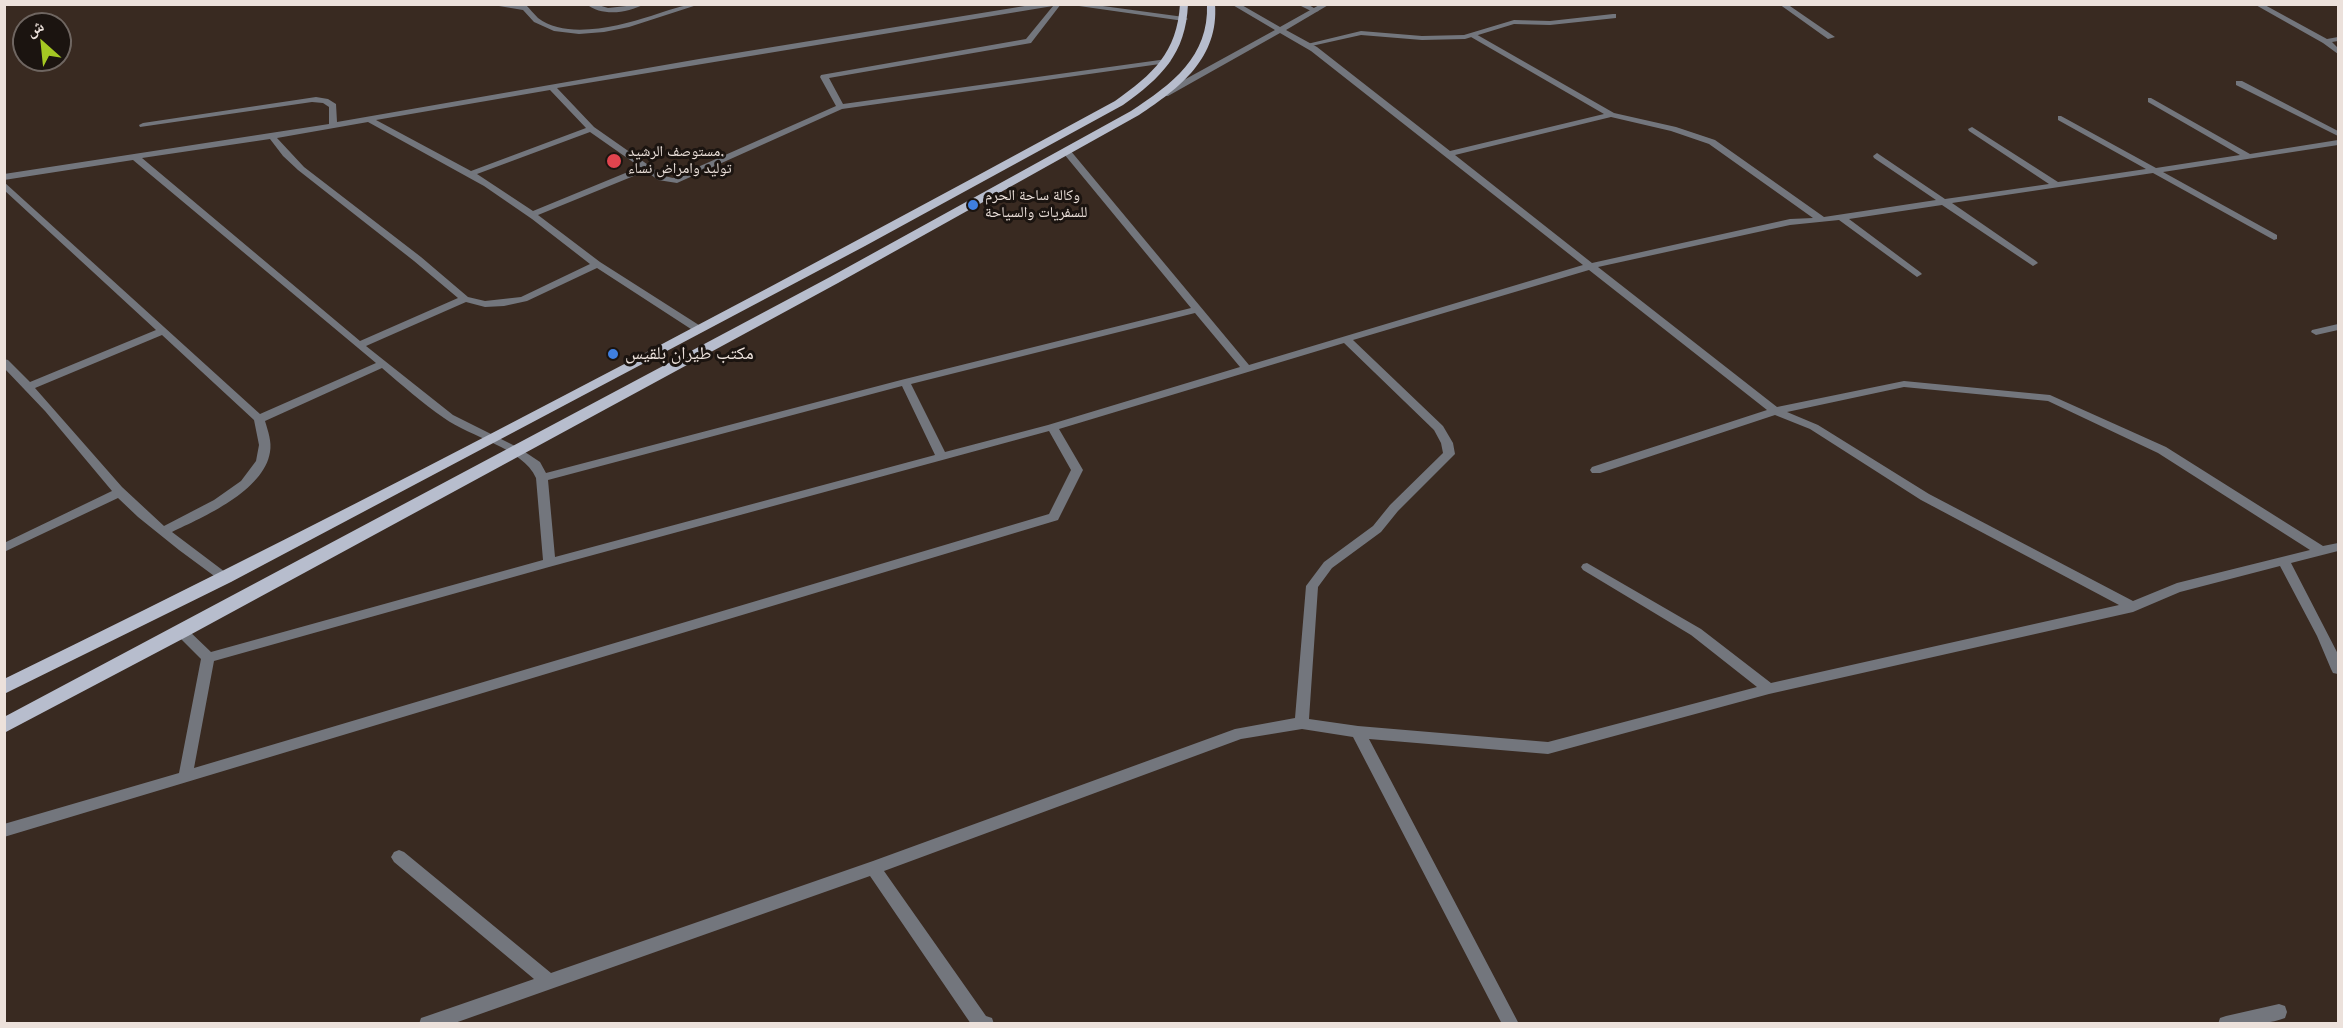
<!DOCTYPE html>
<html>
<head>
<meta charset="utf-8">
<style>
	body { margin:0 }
	#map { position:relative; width:2343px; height:1028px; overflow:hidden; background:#392a21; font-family:"Noto Sans","Noto Naskh Arabic",sans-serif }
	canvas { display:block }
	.frame { position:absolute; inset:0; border:6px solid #ece1db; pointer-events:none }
	.north { position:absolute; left:12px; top:12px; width:60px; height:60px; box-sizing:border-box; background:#1b1410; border:2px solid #6f6661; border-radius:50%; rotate:333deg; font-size:16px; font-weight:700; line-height:24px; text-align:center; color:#ece1db }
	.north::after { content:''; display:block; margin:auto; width:21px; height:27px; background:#a5c823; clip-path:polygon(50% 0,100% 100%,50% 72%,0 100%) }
</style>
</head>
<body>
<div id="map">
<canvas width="2343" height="1028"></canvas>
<div class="frame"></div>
<div class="north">ش</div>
</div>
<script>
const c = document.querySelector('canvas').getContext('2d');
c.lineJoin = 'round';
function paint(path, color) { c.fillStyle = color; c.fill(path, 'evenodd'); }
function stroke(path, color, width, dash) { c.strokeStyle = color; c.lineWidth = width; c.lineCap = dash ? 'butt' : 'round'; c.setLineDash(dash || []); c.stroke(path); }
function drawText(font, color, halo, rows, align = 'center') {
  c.font = font + ' "Noto Sans","Noto Naskh Arabic",sans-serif'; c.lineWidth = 6; c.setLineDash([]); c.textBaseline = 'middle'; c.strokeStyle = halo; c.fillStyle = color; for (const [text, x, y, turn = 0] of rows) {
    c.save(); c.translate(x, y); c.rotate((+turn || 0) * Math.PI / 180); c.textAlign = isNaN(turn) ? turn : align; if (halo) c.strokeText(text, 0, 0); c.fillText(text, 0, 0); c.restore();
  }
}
paint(new Path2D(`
	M 487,4 L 525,4 C 530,9 534,14 538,18 C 567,40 619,26 651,16 C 667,11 683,4 700,4 L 629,27 L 604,32 L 579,34 L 554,31 L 534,22 L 523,10 Z
	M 586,4 L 595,4 L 608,8 L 645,4 C 627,13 603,17 586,4 Z
	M 1297,4 L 1307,4 L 1319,11 L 1313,12 Z
	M 1779,4 L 1787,4 L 1835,37 L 1828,39 Z
	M 1613,14 L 1616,14 L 1616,18 L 1550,25 L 1514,24 L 1465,39 L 1422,40 L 1361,35 L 1307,47 L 1303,45 L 1361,31 L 1422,36 L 1464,35 L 1514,20 L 1550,21 Z`), '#73767d');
paint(new Path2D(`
	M 1037,4 L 1061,4 L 1031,43 L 829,78 L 843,104 L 1167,59 L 1171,61 L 1167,63 L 842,109 L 677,183 L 658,180 L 646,171 L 538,215 L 600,262 L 702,327 L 702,331 L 694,331 L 597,268 L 527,301 L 504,306 L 485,307 L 466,302 L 366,346 L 453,415 L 519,448 L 540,462 L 546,473 L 901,380 L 1191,308 L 1064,154 L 1064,150 L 1070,150 L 1249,365 L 1583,265 L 1311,51 L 1280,33 L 1168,96 L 1162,96 L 1162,92 L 1275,30 L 1231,4 L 1240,4 L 1280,27 L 1321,4 L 1330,4 L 1286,30 L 1317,47 L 1450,151 L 1604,114 L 1471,37 L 1471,33 L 1474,33 L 1614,113 L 1676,127 L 1715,140 L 1824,217 L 1936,200 L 1874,158 L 1873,156 L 1877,153 L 1945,199 L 2049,184 L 1969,131 L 1968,129 L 1972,127 L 2058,182 L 2146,169 L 2058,120 L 2058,116 L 2061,116 L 2156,168 L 2240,155 L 2148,102 L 2148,98 L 2151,98 L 2250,154 L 2338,140 L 2338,145 L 2163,172 L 2277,235 L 2277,239 L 2274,240 L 2153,173 L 1952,203 L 2036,261 L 2038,263 L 2033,266 L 1942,205 L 1849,219 L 1920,272 L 1922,274 L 1917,277 L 1839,220 L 1790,225 L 1598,267 L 1777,407 L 1904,381 L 2050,395 L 2166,447 L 2323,546 L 2338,543 L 2338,551 L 2291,563 L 2338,654 L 2338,674 L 2333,673 L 2331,669 L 2317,636 L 2280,566 L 2180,592 L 2133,612 L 1769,694 L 1548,754 L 1369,739 L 1519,1024 L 1502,1024 L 1353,737 L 1302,729 L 1241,739 L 884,871 L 986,1016 L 992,1018 L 994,1024 L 971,1024 L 870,876 L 452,1024 L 419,1024 L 421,1018 L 427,1016 L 534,979 L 394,862 L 391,857 L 394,852 L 399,850 L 404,852 L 551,973 L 873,861 L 1235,729 L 1295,718 L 1306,586 L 1324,562 L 1373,526 L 1390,505 L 1443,453 L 1441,443 L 1434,430 L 1344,343 L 1059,429 L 1083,470 L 1058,520 L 4,837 L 4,824 L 179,773 L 201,659 L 177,635 L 175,632 L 177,629 L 187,629 L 211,652 L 543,560 L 536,478 C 523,448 470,437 444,418 C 422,403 402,385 382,368 L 265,421 C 268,431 272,442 270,452 C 264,491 203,517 172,532 L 229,575 L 231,578 L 229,581 L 221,581 L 179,550 L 138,517 L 118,498 L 4,552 L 4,543 L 112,491 L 45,411 L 4,368 L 4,359 L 8,360 L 30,382 L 156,330 L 4,190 L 4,182 L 260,414 L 376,363 L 133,160 L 4,180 L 4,174 L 329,124 L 329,107 L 323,103 L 312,102 L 140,127 L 139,125 L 143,123 L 316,97 L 328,99 L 336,104 L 337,122 L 699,59 ZM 1053,6 L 1026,39 L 821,75 L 820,77 L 836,106 L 673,178 L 664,176 L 594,127 L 557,88 ZM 550,90 L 586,128 L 471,171 L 376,120 ZM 1611,117 L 1671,131 L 1709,144 L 1813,218 L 1790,219 L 1592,263 L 1455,155 ZM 368,122 L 484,186 L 532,219 L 590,264 L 521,297 L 485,301 L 468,297 L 421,257 L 304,167 L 277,138 ZM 590,132 L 640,167 L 533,211 L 477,174 ZM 270,139 L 283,156 L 298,170 L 414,261 L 458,298 L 360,341 L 142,158 ZM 1589,270 L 1767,410 L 1592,467 L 1590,470 L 1592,473 L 1600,473 L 1775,415 L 1810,429 L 1921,500 L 2119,605 L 1771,683 L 1701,629 L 1587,563 L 1583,564 L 1581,567 L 1583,570 L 1691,635 L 1757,687 L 1548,742 L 1358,726 L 1309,719 L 1318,587 L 1332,568 L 1381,532 L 1398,511 L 1455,454 L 1453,443 L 1443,426 L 1353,340 ZM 1195,313 L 1240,367 L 1048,425 L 945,452 L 911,384 ZM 162,335 L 254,420 L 259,445 L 256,461 L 241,481 L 214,500 L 164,526 L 122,487 L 35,388 ZM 902,386 L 935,455 L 555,557 L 548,480 ZM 1904,387 L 2048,401 L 2158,453 L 2310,550 L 2177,583 L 2133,601 L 1929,494 L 1818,425 L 1787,412 ZM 1049,431 L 1071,470 L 1049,514 L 194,768 L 214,661 L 549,567 Z
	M 1065,4 L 1088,4 L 1184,17 L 1188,19 L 1184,21 Z
	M 2254,4 L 2263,4 L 2327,39 L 2338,37 L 2338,41 L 2332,42 L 2338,48 L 2338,54 L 2323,43 Z
	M 2236,81 L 2242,81 L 2338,131 L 2338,136 L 2236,85 Z
	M 2338,324 L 2338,330 L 2316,335 L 2311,332 L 2312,330 Z
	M 2279,1004 L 2285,1006 L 2287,1012 L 2285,1018 C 2264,1026 2240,1024 2218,1024 L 2220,1018 L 2226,1016 Z`), '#73767d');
paint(new Path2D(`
	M 1180,4 L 1188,4 C 1186,54 1161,78 1123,105 L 865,246 L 231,582 L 4,694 L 4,679 C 380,496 749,300 1115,101 C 1153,74 1177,53 1180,4 Z
	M 1207,4 L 1215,4 C 1219,58 1180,88 1139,115 L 838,283 L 188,636 L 4,733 L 4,717 L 830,277 L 1131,111 C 1172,84 1209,57 1207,4 Z`), '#b7bdcd');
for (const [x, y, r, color] of [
	[614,161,8,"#e0444e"],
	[973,205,6,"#3f7fe0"],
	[613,354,6,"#3f7fe0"]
]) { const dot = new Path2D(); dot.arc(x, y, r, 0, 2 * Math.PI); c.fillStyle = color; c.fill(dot); stroke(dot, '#1b1410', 2); }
drawText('15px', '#ece1db', '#1b1410', [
	["مستوصف الرشيد.",628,152],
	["توليد وامراض نساء",628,169],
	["وكالة ساحة الحرم",985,196],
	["للسفريات والسياحة",985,213]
], 'left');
drawText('18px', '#ece1db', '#1b1410', [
	["مكتب طيران بلقيس",625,354]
], 'left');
</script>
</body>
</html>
